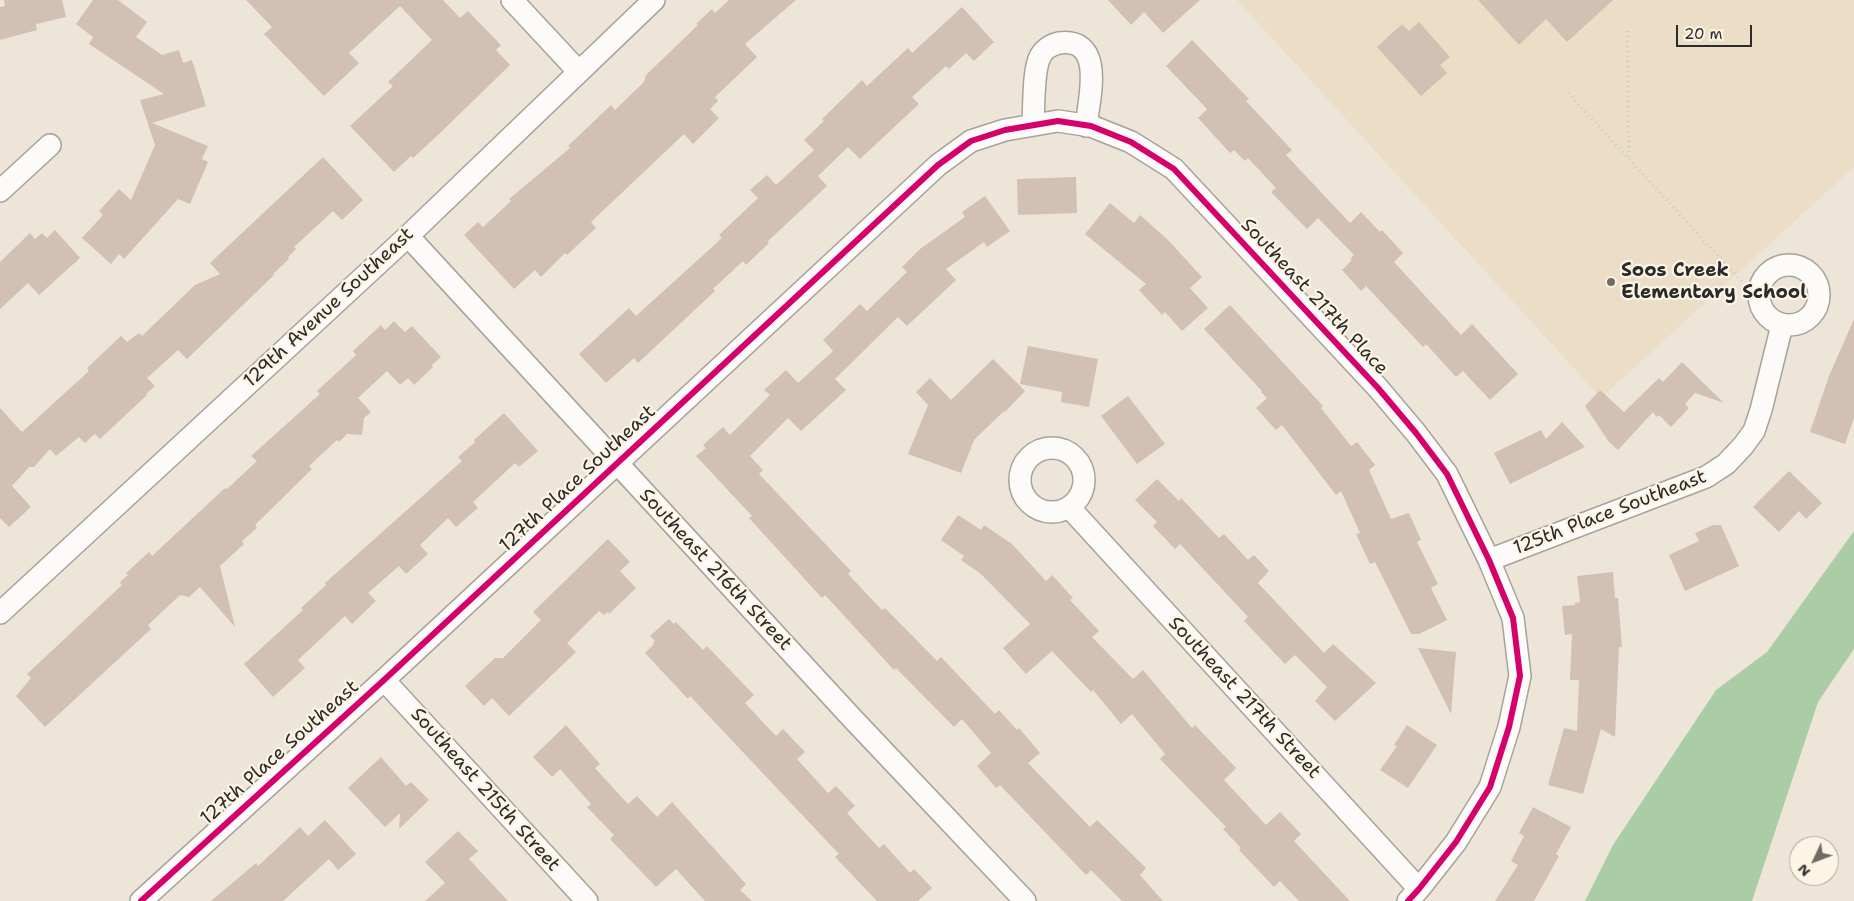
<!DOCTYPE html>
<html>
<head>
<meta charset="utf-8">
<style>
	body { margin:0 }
	#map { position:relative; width:1854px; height:901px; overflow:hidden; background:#ede5d7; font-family:"Shantell Sans",sans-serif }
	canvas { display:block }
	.north { position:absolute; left:1789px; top:836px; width:50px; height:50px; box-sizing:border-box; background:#fcf5e5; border:1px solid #a8a49b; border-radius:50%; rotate:227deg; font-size:14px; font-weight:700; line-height:20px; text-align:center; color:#2b2b2b }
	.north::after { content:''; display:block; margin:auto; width:18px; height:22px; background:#6f6c67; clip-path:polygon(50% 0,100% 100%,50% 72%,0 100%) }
	.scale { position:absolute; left:1676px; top:25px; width:76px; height:22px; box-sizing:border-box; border:2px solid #2b2b2b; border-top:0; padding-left:6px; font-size:15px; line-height:18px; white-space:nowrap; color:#2b2b2b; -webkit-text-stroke:4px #fcf5e5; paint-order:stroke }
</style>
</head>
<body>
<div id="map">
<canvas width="1854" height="901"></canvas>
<div class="north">N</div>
<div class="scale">20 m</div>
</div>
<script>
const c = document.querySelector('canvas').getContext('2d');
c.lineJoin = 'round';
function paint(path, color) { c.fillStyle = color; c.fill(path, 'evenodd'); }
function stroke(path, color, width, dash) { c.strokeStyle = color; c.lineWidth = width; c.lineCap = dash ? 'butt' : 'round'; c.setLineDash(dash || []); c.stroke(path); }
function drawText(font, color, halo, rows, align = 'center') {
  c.font = font + ' "Shantell Sans",sans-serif'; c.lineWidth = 4.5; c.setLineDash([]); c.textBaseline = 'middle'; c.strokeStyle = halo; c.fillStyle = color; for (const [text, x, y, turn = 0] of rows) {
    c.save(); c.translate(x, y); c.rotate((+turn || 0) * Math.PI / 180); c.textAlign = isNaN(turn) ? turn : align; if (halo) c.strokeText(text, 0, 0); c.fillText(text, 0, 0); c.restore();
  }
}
paint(new Path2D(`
	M 1237,0 L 1854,0 L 1854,167 L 1601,398 Z`), '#ecddc7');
paint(new Path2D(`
	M 1854,531 L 1854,649 L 1818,702 L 1752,901 L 1585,901 L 1613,845 L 1716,690 L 1767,652 Z`), '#aacda6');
paint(new Path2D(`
	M 4,0 L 62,0 L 66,17 L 36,24 L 37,30 L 0,40 L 0,7 L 5,6 Z
	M 93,0 L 118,0 L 147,22 L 136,37 L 162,55 L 179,50 L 183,63 L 192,60 L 206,106 L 152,123 L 208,146 L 202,159 L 208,162 L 190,204 L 178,199 L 124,259 L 119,254 L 111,264 L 82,238 L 103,215 L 99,211 L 119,189 L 131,200 L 155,145 L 140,100 L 164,94 L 89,44 L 93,37 L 76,24 Z
	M 246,0 L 443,0 L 460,18 L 468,11 L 501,45 L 496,50 L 510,65 L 439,134 L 413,158 L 411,156 L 394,172 L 350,126 L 393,86 L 388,82 L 432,40 L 400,6 L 349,53 L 359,63 L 324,96 L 264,34 L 272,27 Z
	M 729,0 L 796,0 L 745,44 L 757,57 L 715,97 L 718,101 L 710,109 L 719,118 L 693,144 L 684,134 L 591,222 L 596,228 L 567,255 L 565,253 L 541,277 L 535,270 L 514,289 L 464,235 L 478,222 L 483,227 L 511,201 L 509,199 L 570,148 L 568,146 L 611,105 L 615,110 L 644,82 L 646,75 L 698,25 L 696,24 L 712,9 L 715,13 Z
	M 1108,0 L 1200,0 L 1163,33 L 1144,12 L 1131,25 Z
	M 1478,0 L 1613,0 L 1567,42 L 1546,19 L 1519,45 Z
	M 962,7 L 994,42 L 974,61 L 966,53 L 949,69 L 946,66 L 912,97 L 919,104 L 860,159 L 848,147 L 818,176 L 827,186 L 767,242 L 769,243 L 746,265 L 743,261 L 713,289 L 715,291 L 638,363 L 634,358 L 606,383 L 579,354 L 629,308 L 636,316 L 722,238 L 719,235 L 758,198 L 750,190 L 767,175 L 776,185 L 814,150 L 804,140 L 824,121 L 822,119 L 862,80 L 867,86 L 908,48 L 912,53 Z
	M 1419,22 L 1450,57 L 1440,65 L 1447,73 L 1421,96 L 1377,47 L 1402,24 L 1409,31 Z
	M 1192,40 L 1249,99 L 1246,101 L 1292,150 L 1286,155 L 1350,223 L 1361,212 L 1380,232 L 1382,230 L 1403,253 L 1394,262 L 1461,335 L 1472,324 L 1518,374 L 1490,400 L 1463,371 L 1456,377 L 1426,344 L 1423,347 L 1366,286 L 1361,291 L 1342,270 L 1352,260 L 1350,259 L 1354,255 L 1318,218 L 1307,229 L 1271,192 L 1276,188 L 1248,158 L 1245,161 L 1234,150 L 1230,153 L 1198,118 L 1207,109 L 1166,66 Z
	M 323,157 L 363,200 L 342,220 L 333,211 L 294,247 L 296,249 L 288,257 L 289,259 L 273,274 L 274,275 L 187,359 L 178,350 L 147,378 L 155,386 L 146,394 L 147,395 L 100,439 L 95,434 L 85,443 L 79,437 L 56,456 L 50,449 L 34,467 L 29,467 L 12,486 L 31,507 L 9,527 L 0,518 L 0,408 L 22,432 L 89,371 L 87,368 L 121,336 L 127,342 L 139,333 L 142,336 L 195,285 L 220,274 L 210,263 Z
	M 1076,177 L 1077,213 L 1018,215 L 1017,179 Z
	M 985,196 L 1010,231 L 987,247 L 984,242 L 946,269 L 956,280 L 907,326 L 898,317 L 835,379 L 846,390 L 801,431 L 788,418 L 750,456 L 763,470 L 759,474 L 851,571 L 848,574 L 882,610 L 885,608 L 937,661 L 941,657 L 995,714 L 999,710 L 1017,730 L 1019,728 L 1040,753 L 1028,763 L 1090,827 L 1097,820 L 1146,868 L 1140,875 L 1163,901 L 1122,901 L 1091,870 L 1086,875 L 1000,785 L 996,788 L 977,766 L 991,753 L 962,719 L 954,727 L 896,668 L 894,670 L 825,595 L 822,598 L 801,575 L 749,518 L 752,516 L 696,456 L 706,448 L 703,445 L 723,427 L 730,435 L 770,395 L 764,390 L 786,370 L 798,383 L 833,351 L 823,340 L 860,304 L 867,311 L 907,272 L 902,267 L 920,249 L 965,217 L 962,212 Z
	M 1110,203 L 1134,223 L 1140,215 L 1168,240 L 1202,277 L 1190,288 L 1208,308 L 1182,331 L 1165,312 L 1162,315 L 1139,290 L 1146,284 L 1085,234 Z
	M 55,230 L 80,258 L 39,295 L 28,283 L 0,309 L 0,262 L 30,233 L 35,239 L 42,233 L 47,238 Z
	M 1230,305 L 1323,406 L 1321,408 L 1351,446 L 1357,442 L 1375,465 L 1369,470 L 1391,519 L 1409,513 L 1421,540 L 1417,542 L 1438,584 L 1431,588 L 1447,620 L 1419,634 L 1411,634 L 1375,562 L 1370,564 L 1356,534 L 1360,533 L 1341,491 L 1336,495 L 1282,425 L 1276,430 L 1256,408 L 1267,398 L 1261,392 L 1262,391 L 1204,329 Z
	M 1854,319 L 1854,418 L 1845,444 L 1810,432 L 1829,376 Z
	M 394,321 L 405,332 L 412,326 L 441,357 L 432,365 L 433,367 L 414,385 L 408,378 L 400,385 L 387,371 L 358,398 L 371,412 L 364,418 L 362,435 L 347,434 L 339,442 L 337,440 L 309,466 L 312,469 L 255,525 L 257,528 L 242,541 L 244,544 L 220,566 L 235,627 L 200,587 L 189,597 L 180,595 L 148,625 L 151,629 L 45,727 L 16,696 L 31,678 L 27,674 L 122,585 L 120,582 L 128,575 L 126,573 L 149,552 L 152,556 L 225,488 L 227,489 L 257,461 L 251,456 L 320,394 L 317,391 L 356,355 L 353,351 L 381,325 L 385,330 Z
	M 1028,346 L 1098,359 L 1089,407 L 1061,402 L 1062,392 L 1020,384 Z
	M 993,359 L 1025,391 L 1005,412 L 1004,411 L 974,440 L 961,473 L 908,454 L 928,405 L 916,392 L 930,378 L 951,400 Z
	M 1682,362 L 1724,403 L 1695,393 L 1685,404 L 1689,408 L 1671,427 L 1659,415 L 1657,417 L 1653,412 L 1618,450 L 1609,442 L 1585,406 L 1600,390 L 1624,412 L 1659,378 L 1663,382 Z
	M 1128,396 L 1165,444 L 1137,464 L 1101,416 Z
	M 504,413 L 538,451 L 519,467 L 515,463 L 473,502 L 478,508 L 456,527 L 448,518 L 420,545 L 428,554 L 406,574 L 399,566 L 368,593 L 376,601 L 352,624 L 345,616 L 298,660 L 305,668 L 273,697 L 244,664 L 303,610 L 301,608 L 326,585 L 325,583 L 462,461 L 458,457 L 475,442 L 474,440 Z
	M 1562,422 L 1585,447 L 1510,484 L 1494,453 L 1541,430 L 1546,439 Z
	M 1789,471 L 1822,503 L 1806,519 L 1799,511 L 1779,532 L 1753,507 Z
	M 1157,479 L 1179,501 L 1181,498 L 1219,538 L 1224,534 L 1248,560 L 1254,555 L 1269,571 L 1258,583 L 1324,653 L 1333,644 L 1376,683 L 1335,721 L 1315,701 L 1327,687 L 1295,655 L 1285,664 L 1244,621 L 1248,617 L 1180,544 L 1175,549 L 1153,526 L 1157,522 L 1135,500 Z
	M 958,515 L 981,530 L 984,525 L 1012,544 L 1046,581 L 1052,575 L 1073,598 L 1070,600 L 1099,631 L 1092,637 L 1133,679 L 1143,670 L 1192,728 L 1195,725 L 1236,768 L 1224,780 L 1266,825 L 1280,812 L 1301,834 L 1294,841 L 1350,901 L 1299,901 L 1280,881 L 1274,887 L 1239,850 L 1241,848 L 1223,829 L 1226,827 L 1160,759 L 1165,754 L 1132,714 L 1121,724 L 1093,690 L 1091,692 L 1052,651 L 1026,674 L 1003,648 L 1030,624 L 981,574 L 961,560 L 964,556 L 941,540 Z
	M 1713,525 L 1721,525 L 1739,566 L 1685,591 L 1669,555 L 1699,541 L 1695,533 Z
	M 608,539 L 630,562 L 620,571 L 636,588 L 609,614 L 608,612 L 604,615 L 599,611 L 567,643 L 576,652 L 509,716 L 492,698 L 484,706 L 465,686 L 495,658 L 503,658 L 541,620 L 533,612 Z
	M 1613,572 L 1615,598 L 1618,598 L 1622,647 L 1619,647 L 1615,737 L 1601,729 L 1583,794 L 1548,785 L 1564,728 L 1577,731 L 1579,680 L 1570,680 L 1572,634 L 1565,635 L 1562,606 L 1575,605 L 1575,603 L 1580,602 L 1577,576 Z
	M 669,619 L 674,624 L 676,622 L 703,650 L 707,646 L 754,695 L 745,703 L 776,736 L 783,729 L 805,752 L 797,759 L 828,793 L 836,786 L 855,806 L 847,813 L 879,848 L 884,844 L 910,873 L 914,869 L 932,888 L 918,901 L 877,901 L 835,857 L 839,854 L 690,696 L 688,699 L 645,653 L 654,644 L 653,643 L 655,641 L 650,636 Z
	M 1418,648 L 1456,652 L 1451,714 Z
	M 566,725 L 600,764 L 595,768 L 628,804 L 637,796 L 657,817 L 672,802 L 746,884 L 740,890 L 752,901 L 705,901 L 676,869 L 656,887 L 610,839 L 614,835 L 587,807 L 591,804 L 560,769 L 552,777 L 533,757 Z
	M 1407,725 L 1437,745 L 1408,788 L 1380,770 L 1397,746 L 1394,745 Z
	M 381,757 L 406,786 L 411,782 L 429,800 L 399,829 L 400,813 L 385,827 L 348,788 Z
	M 1533,807 L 1571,827 L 1556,854 L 1559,856 L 1534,901 L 1495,901 L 1518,865 L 1511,861 L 1524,836 L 1519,833 Z
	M 325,820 L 356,854 L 338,870 L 329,859 L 283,901 L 211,901 L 256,863 L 258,866 L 300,827 L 308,836 Z
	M 458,831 L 478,851 L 469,859 L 508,901 L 425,901 L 445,883 L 425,862 Z`), '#d2c0b3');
const minor = new Path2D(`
	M 512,0 L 579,72
	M 1033,125 C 1034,107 1033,75 1039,59 C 1042,51 1050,45 1059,43 C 1106,37 1089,99 1086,126
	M 0,191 L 50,145
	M 408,236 L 851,717 L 1025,901
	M1759 295a30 30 0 1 1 60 0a30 30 0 1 1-60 0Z
	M1020 480a32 32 0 1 1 64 0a32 32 0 1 1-64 0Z
	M 1069,507 L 1419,889
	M 1489,560 L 1706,477 L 1726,464 L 1743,446 L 1754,431 L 1761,410 L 1782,325
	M 0,613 L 408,236 L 654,0
	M 384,680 L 587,901
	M 141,901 L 384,680 L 938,165 L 971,141 L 1005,130 L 1058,121 L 1091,126 L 1131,142 L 1174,169 L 1378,388 L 1416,433 L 1447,474 L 1489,560 L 1513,618 L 1520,676 L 1509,727 L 1490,787 L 1456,842 L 1419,889 L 1408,901`);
stroke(minor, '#a7a29a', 24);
stroke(new Path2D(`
	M 1627,31 L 1629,159
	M 1568,93 L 1759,300`), '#cbc9c6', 3, [1, 4]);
stroke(minor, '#fcfbf9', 21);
stroke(new Path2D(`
	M 141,901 L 384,680 L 938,165 L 971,141 L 1005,130 L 1058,121 L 1091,126 L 1131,142 L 1174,169 L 1378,388 L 1416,433 L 1447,474 L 1489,560 L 1513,618 L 1520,676 L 1509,727 L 1490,787 L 1456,842 L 1419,889 L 1408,901`), '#d6006c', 6);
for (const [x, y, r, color] of [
	[1611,282,5,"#6f6c67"]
]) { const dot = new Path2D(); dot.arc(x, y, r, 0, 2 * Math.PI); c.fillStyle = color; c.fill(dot); stroke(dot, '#fcf5e5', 2); }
drawText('bold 19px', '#2b2b2b', '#fcf5e5', [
	["Soos Creek",1621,271],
	["Elementary School",1621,293]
], 'left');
drawText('19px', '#2b2b2b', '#fcf5e5', [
	["Southeast 217th Place",1314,297,47],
	["129th Avenue Southeast",329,308,-43],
	["127th Place Southeast",578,479,-43],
	["125th Place Southeast",1610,513,-21],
	["Southeast 216th Street",715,570,47],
	["Southeast 217th Street",1244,698,47],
	["127th Place Southeast",280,753,-42],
	["Southeast 215th Street",485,790,48]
]);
</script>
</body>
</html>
